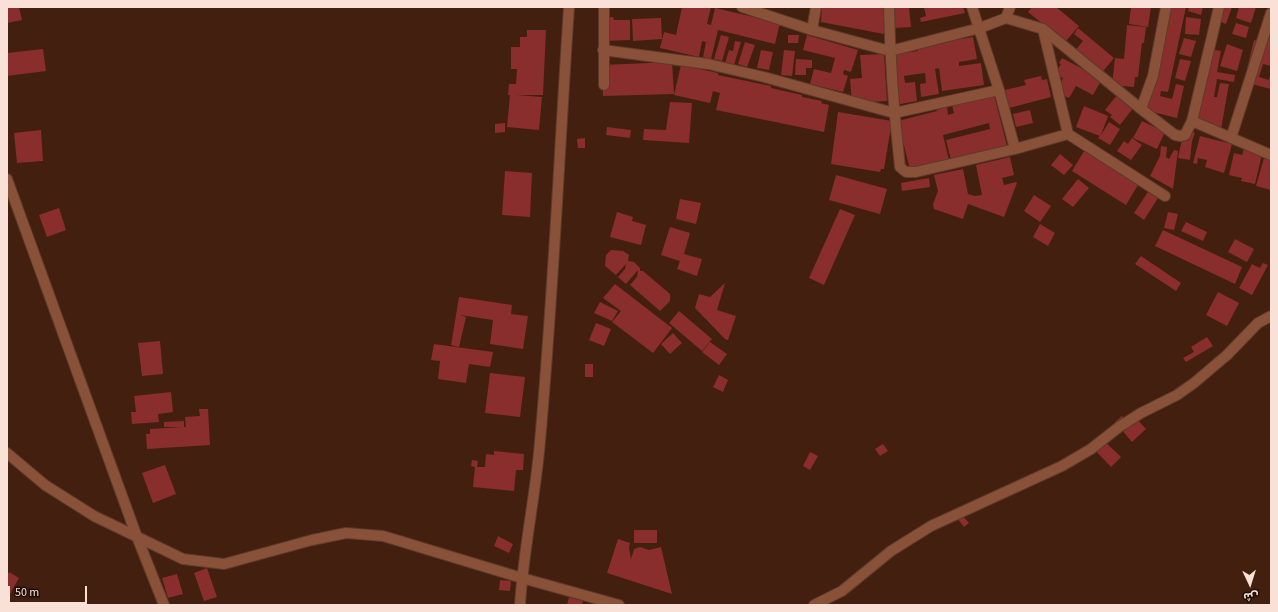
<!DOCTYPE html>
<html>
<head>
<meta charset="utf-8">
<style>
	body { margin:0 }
	#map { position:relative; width:1278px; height:612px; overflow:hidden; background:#431f0f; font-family:"Source Sans 3","Noto Sans Arabic",sans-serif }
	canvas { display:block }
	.frame { position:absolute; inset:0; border:8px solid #fae1d7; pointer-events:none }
	.north { position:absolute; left:1230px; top:564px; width:40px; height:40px; -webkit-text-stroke:3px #1f0e08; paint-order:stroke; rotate:176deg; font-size:11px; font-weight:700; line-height:16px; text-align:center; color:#fae1d7 }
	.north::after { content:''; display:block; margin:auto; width:14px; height:18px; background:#fae1d7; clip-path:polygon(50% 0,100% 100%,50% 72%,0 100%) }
	.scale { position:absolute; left:8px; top:586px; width:79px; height:18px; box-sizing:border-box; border:2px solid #fae1d7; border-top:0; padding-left:5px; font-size:12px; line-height:14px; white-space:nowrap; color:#fae1d7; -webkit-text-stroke:3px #1f0e08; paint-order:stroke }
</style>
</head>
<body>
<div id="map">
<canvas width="1278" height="612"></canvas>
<div class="frame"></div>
<div class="north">ش</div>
<div class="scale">50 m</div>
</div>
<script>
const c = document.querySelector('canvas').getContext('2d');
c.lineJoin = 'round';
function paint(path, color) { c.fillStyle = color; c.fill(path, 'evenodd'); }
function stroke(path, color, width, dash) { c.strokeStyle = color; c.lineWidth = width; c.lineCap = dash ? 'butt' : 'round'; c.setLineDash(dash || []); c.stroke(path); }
paint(new Path2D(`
	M 7,7 L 19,7 L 22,20 L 7,23 Z
	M 682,7 L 711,7 L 707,24 L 711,25 L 715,8 L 780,23 L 775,44 L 718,30 L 711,59 L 703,57 L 706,42 L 702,41 L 699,57 L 660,48 L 664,32 L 676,35 Z
	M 822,7 L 887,7 L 889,35 L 821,22 Z
	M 892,7 L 909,7 L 911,27 L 894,28 Z
	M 924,7 L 963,7 L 965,13 L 921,22 L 920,18 L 926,16 Z
	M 1032,7 L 1056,7 L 1079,26 L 1065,42 L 1028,12 Z
	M 1131,7 L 1151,7 L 1148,27 L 1129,24 Z
	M 1164,7 L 1186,7 L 1168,92 L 1161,91 L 1160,96 L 1172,99 L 1176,84 L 1184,86 L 1177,118 L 1140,109 L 1148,87 Z
	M 1189,7 L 1203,7 L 1201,15 L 1188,11 Z
	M 1224,7 L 1232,7 L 1226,24 L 1213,19 L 1222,13 Z
	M 1239,7 L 1256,7 L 1251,23 L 1236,18 Z
	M 1264,15 L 1271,17 L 1271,66 L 1263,64 L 1259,77 L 1269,80 L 1270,76 L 1271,77 L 1271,89 L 1244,82 L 1254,40 L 1257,41 Z
	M 613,17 L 614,20 L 630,20 L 630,40 L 604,41 L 603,18 Z
	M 1186,17 L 1201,19 L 1199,35 L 1185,34 Z
	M 661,18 L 662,39 L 633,41 L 632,19 Z
	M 1236,23 L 1249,27 L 1246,38 L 1232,34 Z
	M 1127,25 L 1146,27 L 1144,43 L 1142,43 L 1138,77 L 1135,77 L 1134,87 L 1112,85 L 1115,58 L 1124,59 Z
	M 1078,28 L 1114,58 L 1100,75 L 1073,53 L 1083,41 L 1074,34 Z
	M 527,30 L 546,30 L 543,95 L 517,95 L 542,97 L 539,130 L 507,127 L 510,95 L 508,95 L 509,84 L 516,84 L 517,69 L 511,69 L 511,47 L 520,47 L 520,37 L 527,37 Z
	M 721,35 L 729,37 L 722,61 L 714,59 Z
	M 788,35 L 799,35 L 798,43 L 788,43 Z
	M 807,35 L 858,50 L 851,72 L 844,70 L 843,74 L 848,76 L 843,92 L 810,84 L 814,69 L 831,73 L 835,58 L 803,50 Z
	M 973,37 L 977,59 L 959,62 L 959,66 L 981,63 L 984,85 L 942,91 L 939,68 L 935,69 L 939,94 L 921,97 L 920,84 L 926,83 L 925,73 L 904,76 L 905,83 L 915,82 L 917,101 L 900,104 L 892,54 L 918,51 L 917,46 Z
	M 1184,38 L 1196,41 L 1191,57 L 1179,54 Z
	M 735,41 L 741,42 L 734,65 L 725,63 L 729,50 L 733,51 Z
	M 745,42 L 755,45 L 747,67 L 738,64 Z
	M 1227,44 L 1243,50 L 1237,71 L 1220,66 Z
	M 1204,48 L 1221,51 L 1217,72 L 1235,75 L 1234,82 L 1217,79 L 1214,97 L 1217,97 L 1220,83 L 1229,84 L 1221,129 L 1188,121 L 1192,97 L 1201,99 L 1202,60 Z
	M 43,49 L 46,71 L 7,76 L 7,53 Z
	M 761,50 L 773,52 L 769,70 L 757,68 Z
	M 784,50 L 795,51 L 792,76 L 781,75 Z
	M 884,54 L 887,101 L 852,103 L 850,79 L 862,78 L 860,55 Z
	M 1062,58 L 1102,79 L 1093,95 L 1076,86 L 1069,98 L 1056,92 L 1063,78 L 1055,74 L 1061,64 L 1059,63 Z
	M 796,59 L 812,60 L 812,68 L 806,68 L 806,75 L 795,75 Z
	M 1180,59 L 1191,61 L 1185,81 L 1175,78 Z
	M 672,62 L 674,94 L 603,96 L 602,65 Z
	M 681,65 L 718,73 L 718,75 L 771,86 L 771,88 L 802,95 L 802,97 L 822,101 L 821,103 L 829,105 L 824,132 L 716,110 L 720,93 L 713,91 L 710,103 L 674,95 Z
	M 1041,76 L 1042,80 L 1047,79 L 1051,97 L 1009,108 L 1005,90 L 1026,85 L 1024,80 Z
	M 1118,94 L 1134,107 L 1120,125 L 1110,117 L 1112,115 L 1105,110 Z
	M 994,95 L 1007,146 L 951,160 L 946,140 L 990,129 L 989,123 L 943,135 L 949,160 L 910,170 L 898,121 L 937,111 L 936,110 L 947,107 L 948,115 L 954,113 L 952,105 Z
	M 670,102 L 692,103 L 689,143 L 643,140 L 644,129 L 666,130 Z
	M 1084,106 L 1108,116 L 1101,135 L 1109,122 L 1120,129 L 1110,145 L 1098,138 L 1100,136 L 1076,127 Z
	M 1030,110 L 1033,123 L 1016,127 L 1013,114 Z
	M 838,112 L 892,121 L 884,169 L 881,169 L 880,172 L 831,164 Z
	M 1142,121 L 1165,132 L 1157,149 L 1133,138 Z
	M 505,123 L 505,132 L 495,133 L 495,124 Z
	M 607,127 L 631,130 L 630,138 L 606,135 Z
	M 1182,128 L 1195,133 L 1192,141 L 1190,160 L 1178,158 L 1182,139 L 1190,141 L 1179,137 Z
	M 41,130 L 43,161 L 17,163 L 14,133 Z
	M 1200,136 L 1232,144 L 1224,173 L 1205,167 L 1207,160 L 1198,158 L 1197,164 L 1193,163 Z
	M 585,138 L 585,148 L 578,148 L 577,139 Z
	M 1132,138 L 1142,145 L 1131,160 L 1117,151 L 1124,141 L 1128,144 Z
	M 1161,146 L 1167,147 L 1166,157 L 1169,159 L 1174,150 L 1178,151 L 1173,189 L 1150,176 L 1160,156 Z
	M 1244,149 L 1262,154 L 1255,184 L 1241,181 L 1242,178 L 1229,175 L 1234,153 L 1242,155 Z
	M 1084,151 L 1138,185 L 1126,205 L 1072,171 Z
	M 1060,154 L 1073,165 L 1064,175 L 1051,165 Z
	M 1010,157 L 1014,175 L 1002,178 L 1004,185 L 1016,182 L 1017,183 L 1004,217 L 968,204 L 963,219 L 934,209 L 933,204 L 938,191 L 934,175 L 963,169 L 968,194 L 975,196 L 982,195 L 976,165 Z
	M 1264,158 L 1271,160 L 1271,190 L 1256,186 Z
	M 505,171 L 532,173 L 530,217 L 502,215 Z
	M 836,175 L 887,189 L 880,214 L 829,200 Z
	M 929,178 L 930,187 L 902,191 L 901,183 Z
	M 1078,179 L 1089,188 L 1073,207 L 1062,199 Z
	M 1148,192 L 1158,198 L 1144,220 L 1134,213 Z
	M 1034,195 L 1051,206 L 1040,222 L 1024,211 Z
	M 680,199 L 701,203 L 696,224 L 676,219 Z
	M 59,208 L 66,230 L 47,237 L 39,215 Z
	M 840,209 L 855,215 L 824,285 L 809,278 Z
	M 617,212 L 633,217 L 632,221 L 646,225 L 641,245 L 610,237 Z
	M 1168,212 L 1178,214 L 1174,230 L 1164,228 Z
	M 1186,222 L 1207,232 L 1203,241 L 1181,231 Z
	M 1040,224 L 1055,233 L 1048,246 L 1033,237 Z
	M 670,227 L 690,233 L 684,254 L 702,259 L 697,276 L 677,269 L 680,261 L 661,255 Z
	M 1163,230 L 1242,267 L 1235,284 L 1155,246 Z
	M 1235,239 L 1254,249 L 1247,262 L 1228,252 Z
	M 611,250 L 623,251 L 629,255 L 628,261 L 634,262 L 640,268 L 640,271 L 643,271 L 670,294 L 670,301 L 660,311 L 630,285 L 637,277 L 638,270 L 626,284 L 618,277 L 625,269 L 626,264 L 616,275 L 605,266 L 606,255 Z
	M 1141,256 L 1181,283 L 1176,291 L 1135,264 Z
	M 1263,263 L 1268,265 L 1252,295 L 1239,288 L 1252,264 L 1260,268 Z
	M 725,283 L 717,310 L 736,316 L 728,340 L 725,339 L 695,308 L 699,294 L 710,297 Z
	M 615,284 L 672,328 L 653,353 L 612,322 L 621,311 L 603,298 Z
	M 1218,292 L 1239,303 L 1227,326 L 1206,315 Z
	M 459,297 L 512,305 L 511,314 L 528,316 L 523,349 L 490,344 L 493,320 L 460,315 L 466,317 L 459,347 L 451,345 Z
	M 600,302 L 618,311 L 612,321 L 594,313 Z
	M 679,311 L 712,339 L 702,351 L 669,323 Z
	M 596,323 L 611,329 L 604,346 L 589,340 Z
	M 673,333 L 682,343 L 670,354 L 661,344 Z
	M 1207,337 L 1213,346 L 1186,362 L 1183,358 L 1194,352 L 1191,347 Z
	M 160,341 L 163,374 L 142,376 L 138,343 Z
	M 710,342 L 727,354 L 719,365 L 702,352 Z
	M 434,344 L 493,352 L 490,367 L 469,364 L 466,383 L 438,379 L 440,361 L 431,360 Z
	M 585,364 L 593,364 L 593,377 L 585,377 Z
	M 490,373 L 525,377 L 520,417 L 485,413 Z
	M 719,375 L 728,380 L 723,392 L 713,387 Z
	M 171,392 L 173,412 L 158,414 L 159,422 L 132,424 L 131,412 L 136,412 L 134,396 Z
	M 199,409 L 208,409 L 210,445 L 147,449 L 146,434 L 150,434 L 150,429 L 182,427 L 164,427 L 164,422 L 184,421 L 184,427 L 186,427 L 185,417 L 200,416 Z
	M 1122,416 L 1127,422 L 1134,416 L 1146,429 L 1132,442 L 1115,422 Z
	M 1099,436 L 1121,457 L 1111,467 L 1090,445 Z
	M 883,444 L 888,451 L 880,456 L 875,449 Z
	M 494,451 L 524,454 L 523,470 L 516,470 L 514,491 L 473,487 L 475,467 L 471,466 L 472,460 L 478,461 L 477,467 L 485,467 L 486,454 L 494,455 Z
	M 810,452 L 818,456 L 810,470 L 803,466 Z
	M 165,465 L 176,494 L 153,503 L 142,473 Z
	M 961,514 L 969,523 L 964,527 L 957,518 Z
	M 634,530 L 657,530 L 657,543 L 634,543 Z
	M 498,536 L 513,544 L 509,553 L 494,546 Z
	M 618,539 L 630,543 L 629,548 L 631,559 L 634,549 L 640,547 L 649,550 L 661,547 L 672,594 L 607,573 Z
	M 207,568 L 217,597 L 204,601 L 194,573 Z
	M 9,572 L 19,578 L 7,599 L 7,576 Z
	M 177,574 L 183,594 L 168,598 L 162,578 Z
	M 500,580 L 511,581 L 510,591 L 499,590 Z
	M 569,597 L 583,601 L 582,605 L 567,605 Z`), '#8a2d2d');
const minor = new Path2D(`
	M 604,7 L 604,85
	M 742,7 L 812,30 L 890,51 L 980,28 L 1006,18 L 1010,7
	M 889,7 C 890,61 894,114 900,167 L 906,172 L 916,172 L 1015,149 L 999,90 L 972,7
	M 1006,18 L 1043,29 L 1141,109 L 1175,135 L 1180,136 L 1185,135 L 1192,121 L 1219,7
	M 812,30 L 816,7
	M 603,50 L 708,64 L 764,77 L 894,113 L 999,90
	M 1141,109 L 1153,76 L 1166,7
	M 1192,121 L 1271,155
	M 1068,134 L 1165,196
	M 1231,138 L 1271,13
	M 1015,149 L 1068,134 L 1043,29
	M 7,179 L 137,537 L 164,605
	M 7,453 L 45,485 L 94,516 L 183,559 L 224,564 L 312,540 L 346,533 L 383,536 L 522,578 L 619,605
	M 520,605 C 523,554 534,503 539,452 C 553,304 559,155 569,7
	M 814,605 L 842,591 L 891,551 L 931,526 L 1062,466 L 1091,449 L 1119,427 L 1141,413 L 1177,395 L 1194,383 L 1227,355 L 1258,323 L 1271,316`);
stroke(minor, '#5d3a2b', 12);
stroke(minor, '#895138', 10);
</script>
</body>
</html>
